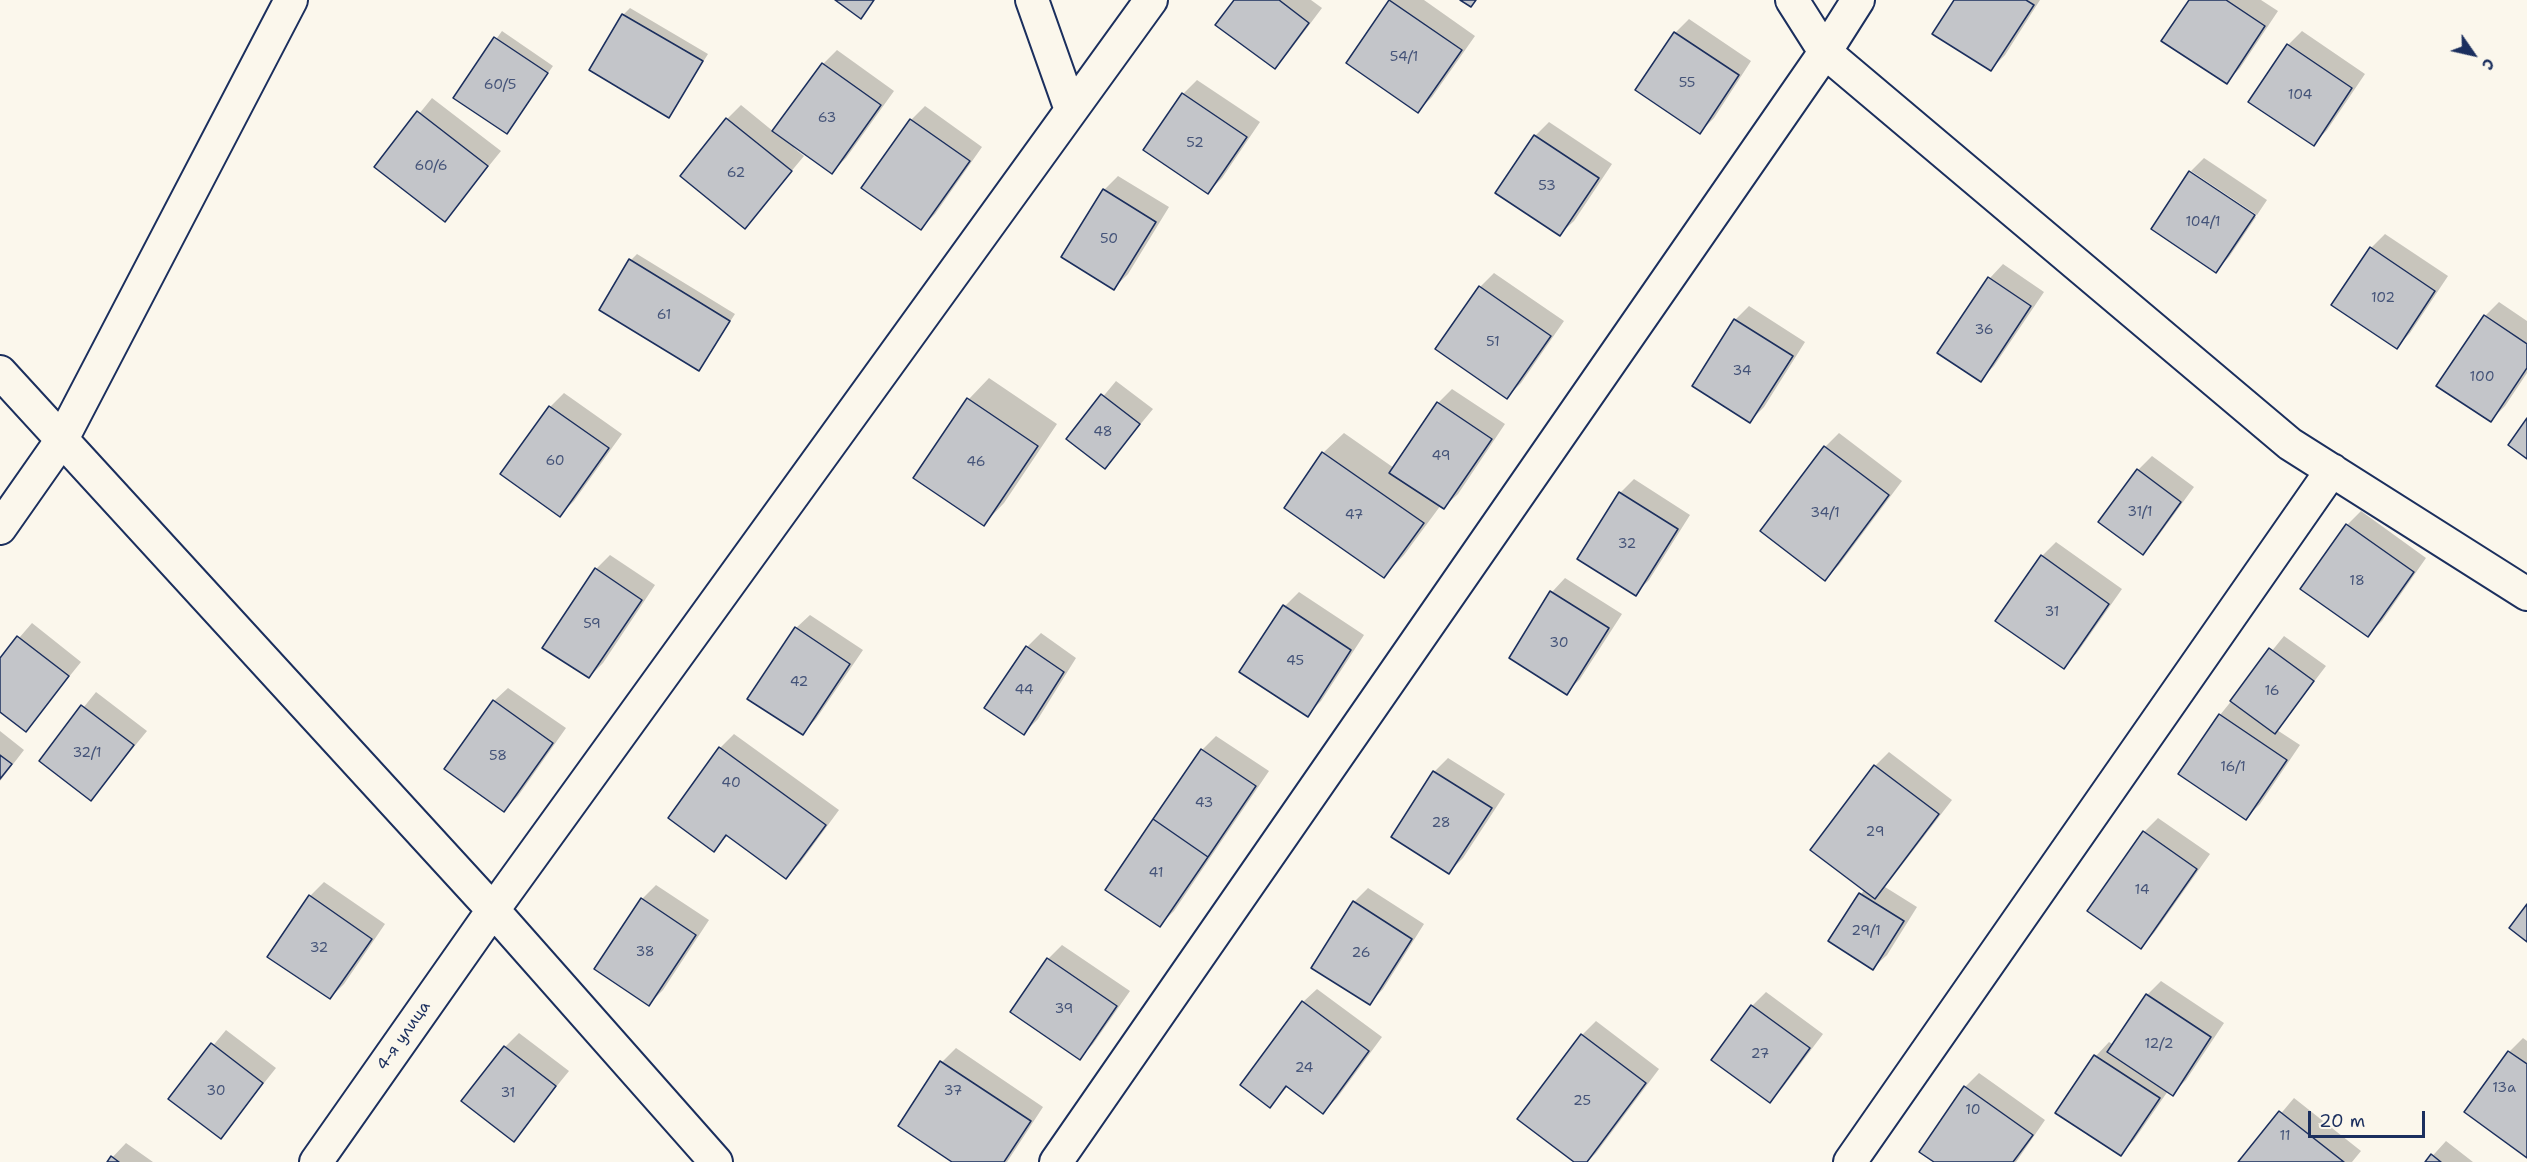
<!DOCTYPE html>
<html>
<head>
<meta charset="utf-8">
<style>
	body { margin:0 }
	#map { position:relative; width:2527px; height:1162px; overflow:hidden; background:#fbf7ec; font-family:"Shantell Sans",sans-serif }
	canvas { display:block }
	.north { position:absolute; left:2443px; top:24px; width:60px; height:60px; -webkit-text-stroke:4px #fbf7ec; paint-order:stroke; rotate:124deg; font-size:16px; font-weight:700; line-height:24px; text-align:center; color:#1b2f5e }
	.north::after { content:''; display:block; margin:auto; width:21px; height:27px; background:#1b2f5e; clip-path:polygon(50% 0,100% 100%,50% 72%,0 100%) }
	.scale { position:absolute; left:2308px; top:1111px; width:117px; height:27px; box-sizing:border-box; border:3px solid #1b2f5e; border-top:0; padding-left:8px; font-size:18px; line-height:21px; white-space:nowrap; color:#1b2f5e; -webkit-text-stroke:4px #fbf7ec; paint-order:stroke }
</style>
</head>
<body>
<div id="map">
<canvas width="2527" height="1162"></canvas>
<div class="north">С</div>
<div class="scale">20 m</div>
</div>
<script>
const c = document.querySelector('canvas').getContext('2d');
c.lineJoin = 'round';
function paint(path, color) { c.fillStyle = color; c.fill(path, 'evenodd'); }
function stroke(path, color, width, dash) { c.strokeStyle = color; c.lineWidth = width; c.lineCap = dash ? 'butt' : 'round'; c.setLineDash(dash || []); c.stroke(path); }
function drawText(font, color, halo, rows, align = 'center') {
  c.font = font + ' "Shantell Sans",sans-serif'; c.lineWidth = 6; c.setLineDash([]); c.textBaseline = 'middle'; c.strokeStyle = halo; c.fillStyle = color; for (const [text, x, y, turn = 0] of rows) {
    c.save(); c.translate(x, y); c.rotate((+turn || 0) * Math.PI / 180); c.textAlign = isNaN(turn) ? turn : align; if (halo) c.strokeText(text, 0, 0); c.fillText(text, 0, 0); c.restore();
  }
}
paint(new Path2D(`
	M 1235,0 L 1311,0 L 1322,8 L 1288,53 L 1275,67 Z
	M 1391,0 L 1424,0 L 1475,36 L 1432,97 L 1418,111 L 1348,63 Z
	M 1956,0 L 2040,0 L 2005,55 L 1991,69 Z
	M 2191,0 L 2261,0 L 2278,11 L 2240,68 L 2227,82 Z
	M 630,8 L 708,54 L 669,116 L 623,15 Z
	M 1689,19 L 1751,61 L 1714,118 L 1700,132 L 1675,33 Z
	M 502,31 L 553,66 L 506,132 L 455,97 Z
	M 2302,31 L 2365,74 L 2327,130 L 2314,144 L 2288,45 Z
	M 837,50 L 894,91 L 846,158 L 832,172 L 796,146 L 794,148 L 804,156 L 745,227 L 727,119 L 741,105 L 774,132 L 823,64 Z
	M 1197,80 L 1260,122 L 1222,178 L 1208,192 L 1145,150 L 1183,94 Z
	M 432,98 L 501,151 L 445,220 L 376,167 Z
	M 925,106 L 982,147 L 935,214 L 921,228 L 911,120 Z
	M 1549,122 L 1612,164 L 1574,221 L 1560,234 L 1535,136 Z
	M 2204,158 L 2267,200 L 2257,215 L 2191,171 Z
	M 2191,171 L 2191,174 L 2256,217 L 2229,257 L 2215,271 L 2153,229 Z
	M 1118,176 L 1169,207 L 1128,274 L 1114,288 L 1104,190 Z
	M 2385,234 L 2448,276 L 2410,333 L 2397,347 L 2371,248 Z
	M 637,254 L 735,314 L 699,369 L 631,260 Z
	M 2003,264 L 2044,292 L 1994,366 L 1980,380 L 1990,278 Z
	M 1494,273 L 1564,321 L 1521,383 L 1507,397 L 1480,287 Z
	M 2499,302 L 2527,321 L 2527,373 L 2505,406 L 2491,420 L 2485,316 Z
	M 1749,306 L 1805,342 L 1764,407 L 1750,421 L 1735,320 Z
	M 989,378 L 1057,424 L 1004,503 L 984,524 L 915,478 L 969,399 Z
	M 1116,381 L 1153,409 L 1105,467 L 1068,439 Z
	M 1452,389 L 1505,424 L 1458,494 L 1444,507 L 1441,505 L 1404,555 L 1384,576 L 1323,453 L 1344,433 L 1394,468 L 1438,403 Z
	M 564,393 L 622,434 L 574,501 L 560,515 L 502,474 L 550,407 Z
	M 1839,433 L 1902,481 L 1839,565 L 1825,579 L 1825,447 Z
	M 2152,456 L 2194,487 L 2156,539 L 2142,553 L 2138,470 Z
	M 1634,479 L 1690,515 L 1649,580 L 1635,594 L 1620,493 Z
	M 2361,511 L 2426,558 L 2382,621 L 2368,635 L 2347,525 Z
	M 2056,542 L 2122,589 L 2077,653 L 2063,667 L 2042,556 Z
	M 610,555 L 655,585 L 603,663 L 589,677 L 596,569 Z
	M 1565,578 L 1622,614 L 1580,679 L 1566,693 L 1552,592 Z
	M 1299,592 L 1364,635 L 1321,701 L 1307,715 L 1241,671 L 1285,606 Z
	M 810,615 L 863,650 L 816,719 L 802,733 L 796,628 Z
	M 32,623 L 81,662 L 26,730 L 0,710 L 0,660 Z
	M 1041,633 L 1076,658 L 1038,719 L 1024,733 L 1027,647 Z
	M 2284,636 L 2326,666 L 2277,730 L 2300,745 L 2260,804 L 2246,818 L 2180,774 L 2220,715 Z
	M 508,688 L 566,728 L 518,796 L 504,810 L 494,701 Z
	M 96,692 L 147,731 L 91,799 L 41,760 Z
	M 0,731 L 24,750 L 0,781 Z
	M 734,734 L 839,810 L 800,863 L 786,877 L 728,835 L 714,850 L 720,748 Z
	M 1216,736 L 1269,771 L 1174,911 L 1160,925 L 1107,889 L 1202,750 Z
	M 1889,752 L 1952,800 L 1885,887 L 1917,907 L 1887,955 L 1873,968 L 1830,941 L 1864,890 L 1875,766 Z
	M 1448,758 L 1505,794 L 1463,858 L 1449,872 L 1393,837 L 1434,772 Z
	M 2158,818 L 2210,854 L 2154,933 L 2140,947 L 2089,910 L 2144,832 Z
	M 324,882 L 385,924 L 344,984 L 330,998 L 310,896 Z
	M 656,885 L 709,920 L 663,990 L 649,1004 L 596,969 L 642,899 Z
	M 1368,888 L 1424,924 L 1383,989 L 1370,1003 L 1354,902 Z
	M 1062,945 L 1130,991 L 1093,1044 L 1080,1058 L 1012,1012 L 1048,959 Z
	M 2161,981 L 2224,1023 L 2186,1080 L 2172,1094 L 2168,1091 L 2134,1140 L 2121,1154 L 2057,1112 L 2096,1056 L 2109,1042 L 2114,1045 L 2147,995 Z
	M 1317,989 L 1382,1037 L 1337,1098 L 1323,1112 L 1288,1086 L 1270,1106 L 1303,1002 Z
	M 1766,992 L 1823,1034 L 1783,1087 L 1769,1101 L 1752,1006 Z
	M 1596,1021 L 1659,1069 L 1596,1153 L 1587,1162 L 1576,1162 L 1582,1035 Z
	M 226,1030 L 276,1068 L 221,1137 L 170,1098 Z
	M 519,1033 L 569,1071 L 513,1140 L 505,1047 Z
	M 2523,1038 L 2527,1041 L 2527,1156 L 2466,1112 L 2509,1052 Z
	M 956,1048 L 1043,1107 L 1007,1162 L 955,1162 L 942,1062 Z
	M 1979,1073 L 2045,1120 L 2016,1162 L 1936,1162 L 1965,1087 Z
	M 2294,1098 L 2361,1151 L 2352,1162 L 2240,1162 Z
	M 2446,1141 L 2473,1162 L 2427,1162 Z
	M 126,1143 L 153,1162 L 108,1162 Z`), '#0003');
const building = new Path2D(`
	M 835,0 L 874,0 L 861,19 Z
	M 1234,0 L 1279,0 L 1309,23 L 1275,69 L 1215,25 Z
	M 1389,0 L 1462,50 L 1418,113 L 1346,63 Z
	M 1460,0 L 1476,0 L 1471,7 Z
	M 1954,0 L 2026,0 L 2034,5 L 1991,71 L 1932,34 Z
	M 2189,0 L 2226,0 L 2265,26 L 2227,84 L 2161,41 Z
	M 622,14 L 703,61 L 669,118 L 589,70 Z
	M 1674,32 L 1739,75 L 1700,134 L 1635,90 Z
	M 494,37 L 548,73 L 507,134 L 453,98 Z
	M 2287,44 L 2352,88 L 2314,146 L 2248,102 Z
	M 822,63 L 881,105 L 832,174 L 772,131 Z
	M 1182,93 L 1247,137 L 1208,194 L 1143,150 Z
	M 417,111 L 488,166 L 445,222 L 374,167 Z
	M 726,118 L 792,171 L 745,229 L 680,176 Z
	M 910,119 L 970,161 L 921,230 L 861,188 Z
	M 1534,135 L 1599,178 L 1560,236 L 1495,193 Z
	M 2189,171 L 2255,215 L 2216,273 L 2151,229 Z
	M 1103,189 L 1156,222 L 1114,290 L 1061,257 Z
	M 2370,247 L 2435,291 L 2397,349 L 2331,305 Z
	M 629,259 L 730,321 L 699,371 L 599,310 Z
	M 1988,277 L 2031,306 L 1981,382 L 1937,353 Z
	M 1479,286 L 1551,336 L 1507,399 L 1435,349 Z
	M 2484,315 L 2527,344 L 2527,368 L 2491,422 L 2436,386 Z
	M 1734,319 L 1793,356 L 1750,423 L 1692,386 Z
	M 1101,394 L 1140,424 L 1105,469 L 1066,439 Z
	M 967,398 L 1038,446 L 984,526 L 913,478 Z
	M 1437,402 L 1492,439 L 1444,509 L 1389,473 Z
	M 549,406 L 609,448 L 560,517 L 500,474 Z
	M 2527,418 L 2527,459 L 2508,445 Z
	M 1824,446 L 1889,495 L 1825,581 L 1760,531 Z
	M 1322,452 L 1424,523 L 1384,578 L 1284,508 Z
	M 2137,469 L 2181,502 L 2143,555 L 2098,522 Z
	M 1619,492 L 1678,529 L 1636,596 L 1577,559 Z
	M 2346,524 L 2414,572 L 2368,637 L 2300,589 Z
	M 2041,555 L 2109,604 L 2064,669 L 1995,621 Z
	M 595,568 L 642,600 L 589,678 L 542,648 Z
	M 1550,591 L 1609,628 L 1567,695 L 1509,658 Z
	M 1283,605 L 1351,650 L 1308,717 L 1239,672 Z
	M 795,627 L 850,664 L 803,735 L 747,699 Z
	M 17,636 L 69,676 L 26,732 L 0,712 L 0,658 Z
	M 1026,646 L 1064,672 L 1024,735 L 984,708 Z
	M 2269,648 L 2314,681 L 2275,734 L 2230,701 Z
	M 493,700 L 553,743 L 504,812 L 444,769 Z
	M 81,705 L 134,745 L 91,801 L 39,761 Z
	M 2219,714 L 2287,760 L 2246,820 L 2178,774 Z
	M 719,747 L 826,825 L 786,879 L 726,835 L 714,852 L 668,818 Z
	M 1201,749 L 1256,786 L 1208,857 L 1153,819 Z
	M 0,755 L 12,764 L 0,779 Z
	M 1874,765 L 1939,814 L 1875,899 L 1810,850 Z
	M 1433,771 L 1492,808 L 1449,874 L 1391,837 Z
	M 1153,819 L 1208,857 L 1160,927 L 1105,890 Z
	M 2143,831 L 2197,869 L 2141,949 L 2087,911 Z
	M 1859,893 L 1904,921 L 1873,970 L 1828,941 Z
	M 309,895 L 372,939 L 330,999 L 267,957 Z
	M 641,898 L 696,935 L 649,1006 L 594,969 Z
	M 1353,901 L 1412,939 L 1370,1005 L 1311,968 Z
	M 2527,904 L 2527,942 L 2509,928 Z
	M 1047,958 L 1117,1006 L 1080,1060 L 1010,1012 Z
	M 2146,994 L 2211,1037 L 2173,1096 L 2107,1052 Z
	M 1302,1001 L 1369,1051 L 1323,1114 L 1286,1086 L 1270,1108 L 1240,1085 Z
	M 1751,1005 L 1810,1048 L 1770,1103 L 1711,1060 Z
	M 1581,1034 L 1646,1083 L 1587,1162 L 1574,1162 L 1517,1119 Z
	M 211,1043 L 263,1083 L 221,1139 L 168,1099 Z
	M 504,1046 L 556,1086 L 514,1142 L 461,1101 Z
	M 2508,1051 L 2527,1064 L 2527,1158 L 2464,1112 Z
	M 2094,1055 L 2160,1098 L 2121,1156 L 2055,1113 Z
	M 940,1061 L 1031,1121 L 1004,1162 L 952,1162 L 898,1126 Z
	M 1964,1086 L 2033,1135 L 2013,1162 L 1934,1162 L 1919,1152 Z
	M 2279,1111 L 2344,1162 L 2238,1162 Z
	M 2431,1154 L 2441,1162 L 2425,1162 Z
	M 111,1156 L 119,1162 L 107,1162 Z`);
paint(building, '#c3c5c9');
stroke(building, '#1b2f5e', 1.5);
const minor = new Path2D(`
	M 1032,0 L 1071,110
	M 1792,0 L 1825,52 L 2290,444 L 2527,594
	M 0,372 L 493,910 L 716,1162
	M 0,528 L 61,441 L 291,0
	M 316,1162 L 493,910 L 1151,0
	M 1056,1162 L 1825,52 L 1858,0
	M 1850,1162 L 2332,470`);
stroke(minor, '#1b2f5e', 36);
stroke(minor, '#fbf7ec', 32);
drawText('14px', '#455479', null, [
	["54/1",1404,57],
	["55",1687,83],
	["60/5",500,85],
	["104",2300,95],
	["63",827,118],
	["52",1195,143],
	["60/6",431,166],
	["62",736,173],
	["53",1547,186],
	["104/1",2203,222],
	["50",1109,239],
	["102",2383,298],
	["61",664,315],
	["36",1984,330],
	["51",1493,342],
	["34",1742,371],
	["100",2482,377],
	["48",1103,432],
	["49",1441,456],
	["60",555,461],
	["46",976,462],
	["31/1",2140,512],
	["34/1",1825,513],
	["47",1354,515],
	["32",1627,544],
	["18",2357,581],
	["31",2052,612],
	["59",592,624],
	["30",1559,643],
	["45",1295,661],
	["42",799,682],
	["44",1024,690],
	["16",2272,691],
	["32/1",87,753],
	["58",498,756],
	["16/1",2233,767],
	["40",731,783],
	["43",1204,803],
	["28",1441,823],
	["29",1875,832],
	["41",1156,873],
	["14",2142,890],
	["29/1",1866,931],
	["32",319,948],
	["38",645,952],
	["26",1361,953],
	["39",1064,1009],
	["12/2",2159,1044],
	["27",1760,1054],
	["24",1304,1068],
	["13а",2504,1088],
	["30",216,1091],
	["37",953,1091],
	["31",508,1093],
	["25",1582,1101],
	["10",1973,1110],
	["11",2285,1136]
]);
drawText('16px', '#1b2f5e', '#fbf7ec', [
	["4-я улица",404,1036,-55]
]);
</script>
</body>
</html>
